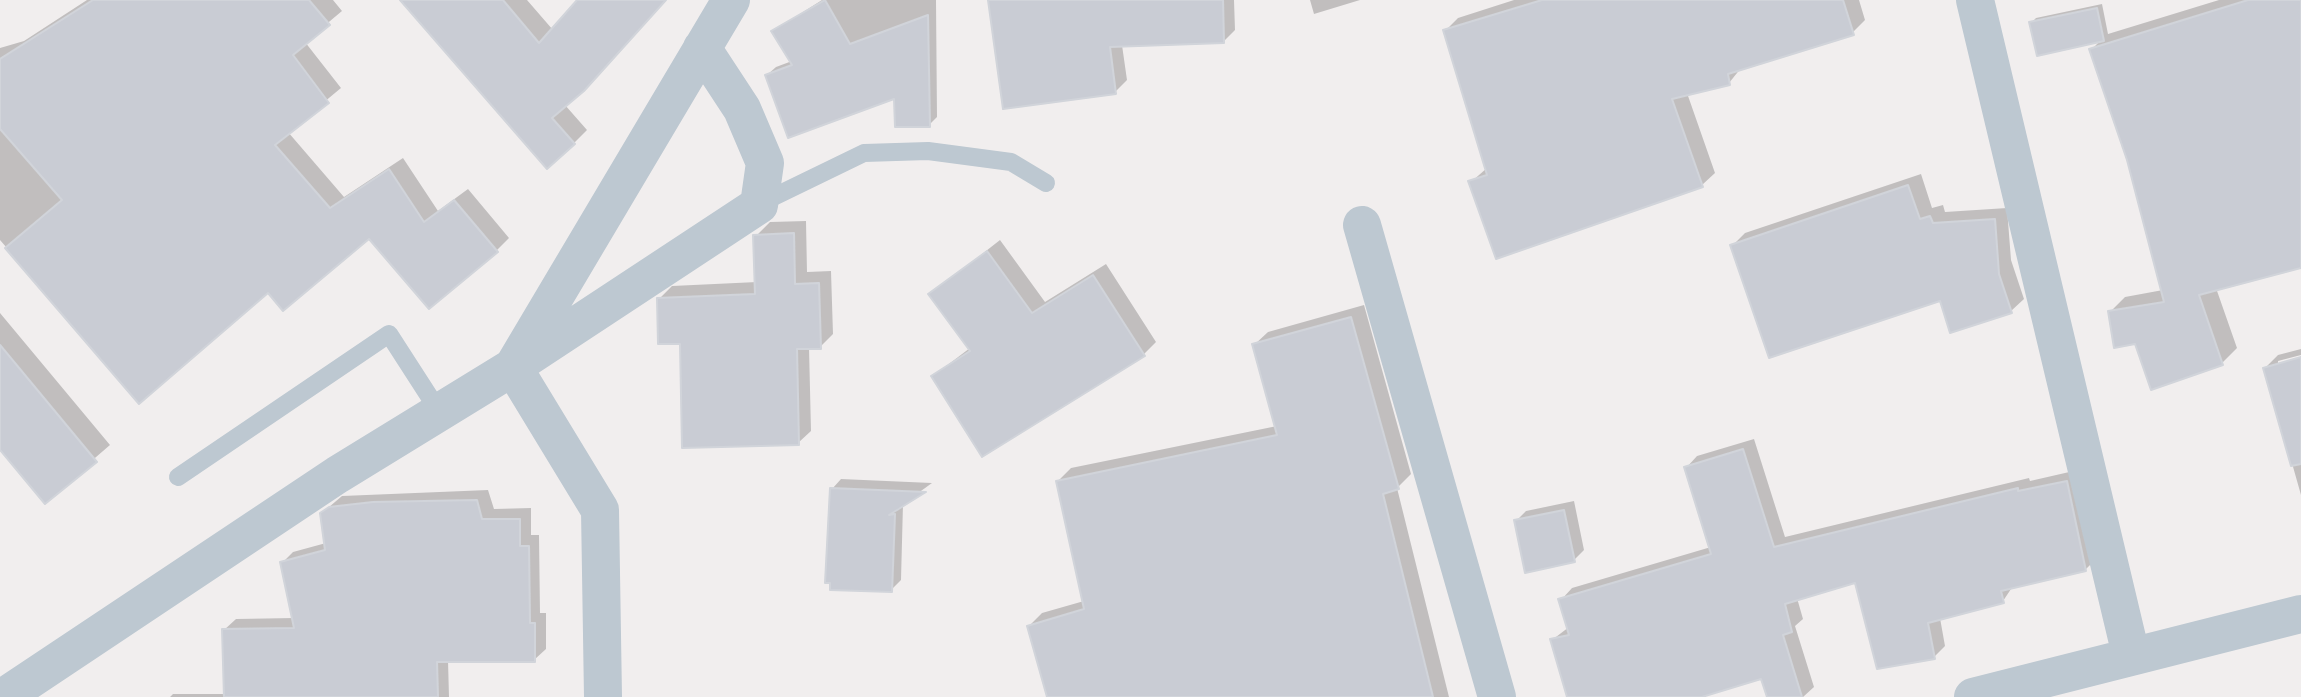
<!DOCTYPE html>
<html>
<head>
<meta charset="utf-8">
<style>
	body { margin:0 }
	canvas { display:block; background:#f1eeee }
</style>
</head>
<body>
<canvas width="2301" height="697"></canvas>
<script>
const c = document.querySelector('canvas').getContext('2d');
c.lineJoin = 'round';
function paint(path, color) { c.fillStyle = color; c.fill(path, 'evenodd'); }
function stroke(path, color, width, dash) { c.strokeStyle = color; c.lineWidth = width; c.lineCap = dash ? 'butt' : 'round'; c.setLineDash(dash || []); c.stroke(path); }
paint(new Path2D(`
	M 87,0 L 333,0 L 342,11 L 305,42 L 341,88 L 288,132 L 344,197 L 403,158 L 438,211 L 468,189 L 509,238 L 496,251 L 369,236 L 268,290 L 139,401 L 0,240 L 0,48 L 24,41 Z
	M 403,0 L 527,0 L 553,30 L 580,0 L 664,0 L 565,105 L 587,130 L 574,143 Z
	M 822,0 L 936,0 L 937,117 L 929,125 L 896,96 L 767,75 L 776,67 L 792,61 L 773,31 Z
	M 990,0 L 1234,0 L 1235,30 L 1224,41 L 1122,45 L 1127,80 L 1115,92 Z
	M 1310,0 L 1360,0 L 1314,14 Z
	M 1514,0 L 1859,0 L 1865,20 L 1852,33 L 1741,68 L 1729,83 L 1687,93 L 1715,173 L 1702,185 L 1471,182 L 1487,168 L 1446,30 L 1458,18 Z
	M 2219,0 L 2301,0 L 2301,266 L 2216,288 L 2237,348 L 2222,363 L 2137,342 L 2110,312 L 2125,297 L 2163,290 L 2129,159 L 2091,50 L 2102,39 L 2031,23 L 2036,18 L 2102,4 L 2108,34 Z
	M 1921,174 L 1932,208 L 1943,205 L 1945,212 L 2007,208 L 2011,260 L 2024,299 L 2011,311 L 1952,330 L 1941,298 L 1733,245 L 1745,233 Z
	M 806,221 L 807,272 L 831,271 L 833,334 L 820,347 L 809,347 L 811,431 L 798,443 L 682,342 L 659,299 L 672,286 L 757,282 L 757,235 L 770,222 Z
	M 1000,240 L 1045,302 L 1106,264 L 1156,342 L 1143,355 L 933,376 L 970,348 L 931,294 Z
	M 1364,305 L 1411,474 L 1397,488 L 1449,697 L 1050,697 L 1029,626 L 1042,613 L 1084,601 L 1058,481 L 1071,468 L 1277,426 L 1254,345 L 1268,332 Z
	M 0,313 L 110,445 L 45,501 L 0,447 Z
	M 2301,349 L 2301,355 L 2278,361 L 2278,366 L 2301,359 L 2301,495 L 2265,368 L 2278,355 Z
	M 1754,439 L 1785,537 L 2029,478 L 2030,481 L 2078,470 L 2097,558 L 2085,570 L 2013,586 L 2003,601 L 1940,618 L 1945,646 L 1934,657 L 1857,581 L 1797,598 L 1803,619 L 1795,626 L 1814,687 L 1803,697 L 1769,697 L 1763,677 L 1695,697 L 1569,697 L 1552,640 L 1569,627 L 1561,600 L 1572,588 L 1711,547 L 1686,468 L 1697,456 Z
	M 841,479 L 932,483 L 903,504 L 901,580 L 891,590 L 832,581 L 832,489 Z
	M 488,490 L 494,509 L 531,508 L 531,535 L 539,535 L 540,613 L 546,613 L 546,649 L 534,660 L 448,660 L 449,697 L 170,697 L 173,694 L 226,694 L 224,630 L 236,619 L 294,618 L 282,563 L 293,552 L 326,543 L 322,513 L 342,496 Z
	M 1574,501 L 1584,550 L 1574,560 L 1516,521 L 1526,511 Z`), '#0003');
const building = new Path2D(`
	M 93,0 L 309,0 L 330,25 L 293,55 L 329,103 L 275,145 L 330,208 L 389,169 L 424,222 L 454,200 L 498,252 L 429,309 L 369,239 L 283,311 L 268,293 L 139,404 L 5,248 L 62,200 L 0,129 L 0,59 Z
	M 400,0 L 503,0 L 539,43 L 577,0 L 666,0 L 584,91 L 552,118 L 575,144 L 547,169 Z
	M 825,0 L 850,44 L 928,15 L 930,127 L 895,127 L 894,99 L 788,138 L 765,75 L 792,65 L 771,31 Z
	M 988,0 L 1223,0 L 1224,43 L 1110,47 L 1116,94 L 1003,109 Z
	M 1542,0 L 1843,0 L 1854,35 L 1728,74 L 1730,85 L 1672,99 L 1703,187 L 1496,259 L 1468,181 L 1487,175 L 1443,30 Z
	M 2248,0 L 2301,0 L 2301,268 L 2199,295 L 2223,365 L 2151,390 L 2135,344 L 2114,348 L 2108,311 L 2164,302 L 2127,160 L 2089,49 Z
	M 2097,8 L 2104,41 L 2037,56 L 2029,22 Z
	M 1908,185 L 1920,219 L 1930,216 L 1933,223 L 1995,219 L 1999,274 L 2012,313 L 1950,333 L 1940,301 L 1769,358 L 1730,245 Z
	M 794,233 L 795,284 L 819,283 L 821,349 L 797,349 L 799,445 L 682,448 L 680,344 L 658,344 L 657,298 L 755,294 L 753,235 Z
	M 987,251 L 1032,313 L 1093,275 L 1145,356 L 982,457 L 931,376 L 970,351 L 928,294 Z
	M 1351,317 L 1399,489 L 1383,494 L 1433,697 L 1047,697 L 1027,626 L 1084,609 L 1056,481 L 1277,435 L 1252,344 Z
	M 0,345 L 97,462 L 45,504 L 0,450 Z
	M 2301,357 L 2301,464 L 2291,466 L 2263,368 Z
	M 1743,449 L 1774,547 L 2018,488 L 2018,491 L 2067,481 L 2086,571 L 2001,591 L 2004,603 L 1928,623 L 1935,659 L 1877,669 L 1855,583 L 1785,604 L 1792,632 L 1783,635 L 1802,697 L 1767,697 L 1761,679 L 1702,697 L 1567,697 L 1550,639 L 1569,635 L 1558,599 L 1711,554 L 1684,467 Z
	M 830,488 L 926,492 L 889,515 L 895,514 L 892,592 L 830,590 L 830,583 L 825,583 Z
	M 477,500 L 482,519 L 520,519 L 520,546 L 529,546 L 530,623 L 535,623 L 535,662 L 437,662 L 438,697 L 224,697 L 222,629 L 294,628 L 280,562 L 325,550 L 320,513 L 329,507 L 373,502 Z
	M 1564,510 L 1575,562 L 1525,573 L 1514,520 Z`);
paint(building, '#c9ccd4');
stroke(building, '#d1d4da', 2);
stroke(new Path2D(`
	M 759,204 L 864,153 L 928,151 L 1011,162 L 1046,183
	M 178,477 L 389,334 L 438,410`), '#bdc8d1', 18);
stroke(new Path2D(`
	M 1975,0 L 2131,655
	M 1362,225 L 1497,697
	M 4,697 L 337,475 L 513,367 L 731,0
	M 603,697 L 600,510 L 513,367 L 759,205 L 765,163 L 742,109 L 702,48
	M 1973,697 L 2301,614`), '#bdc8d1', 38);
</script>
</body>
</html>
